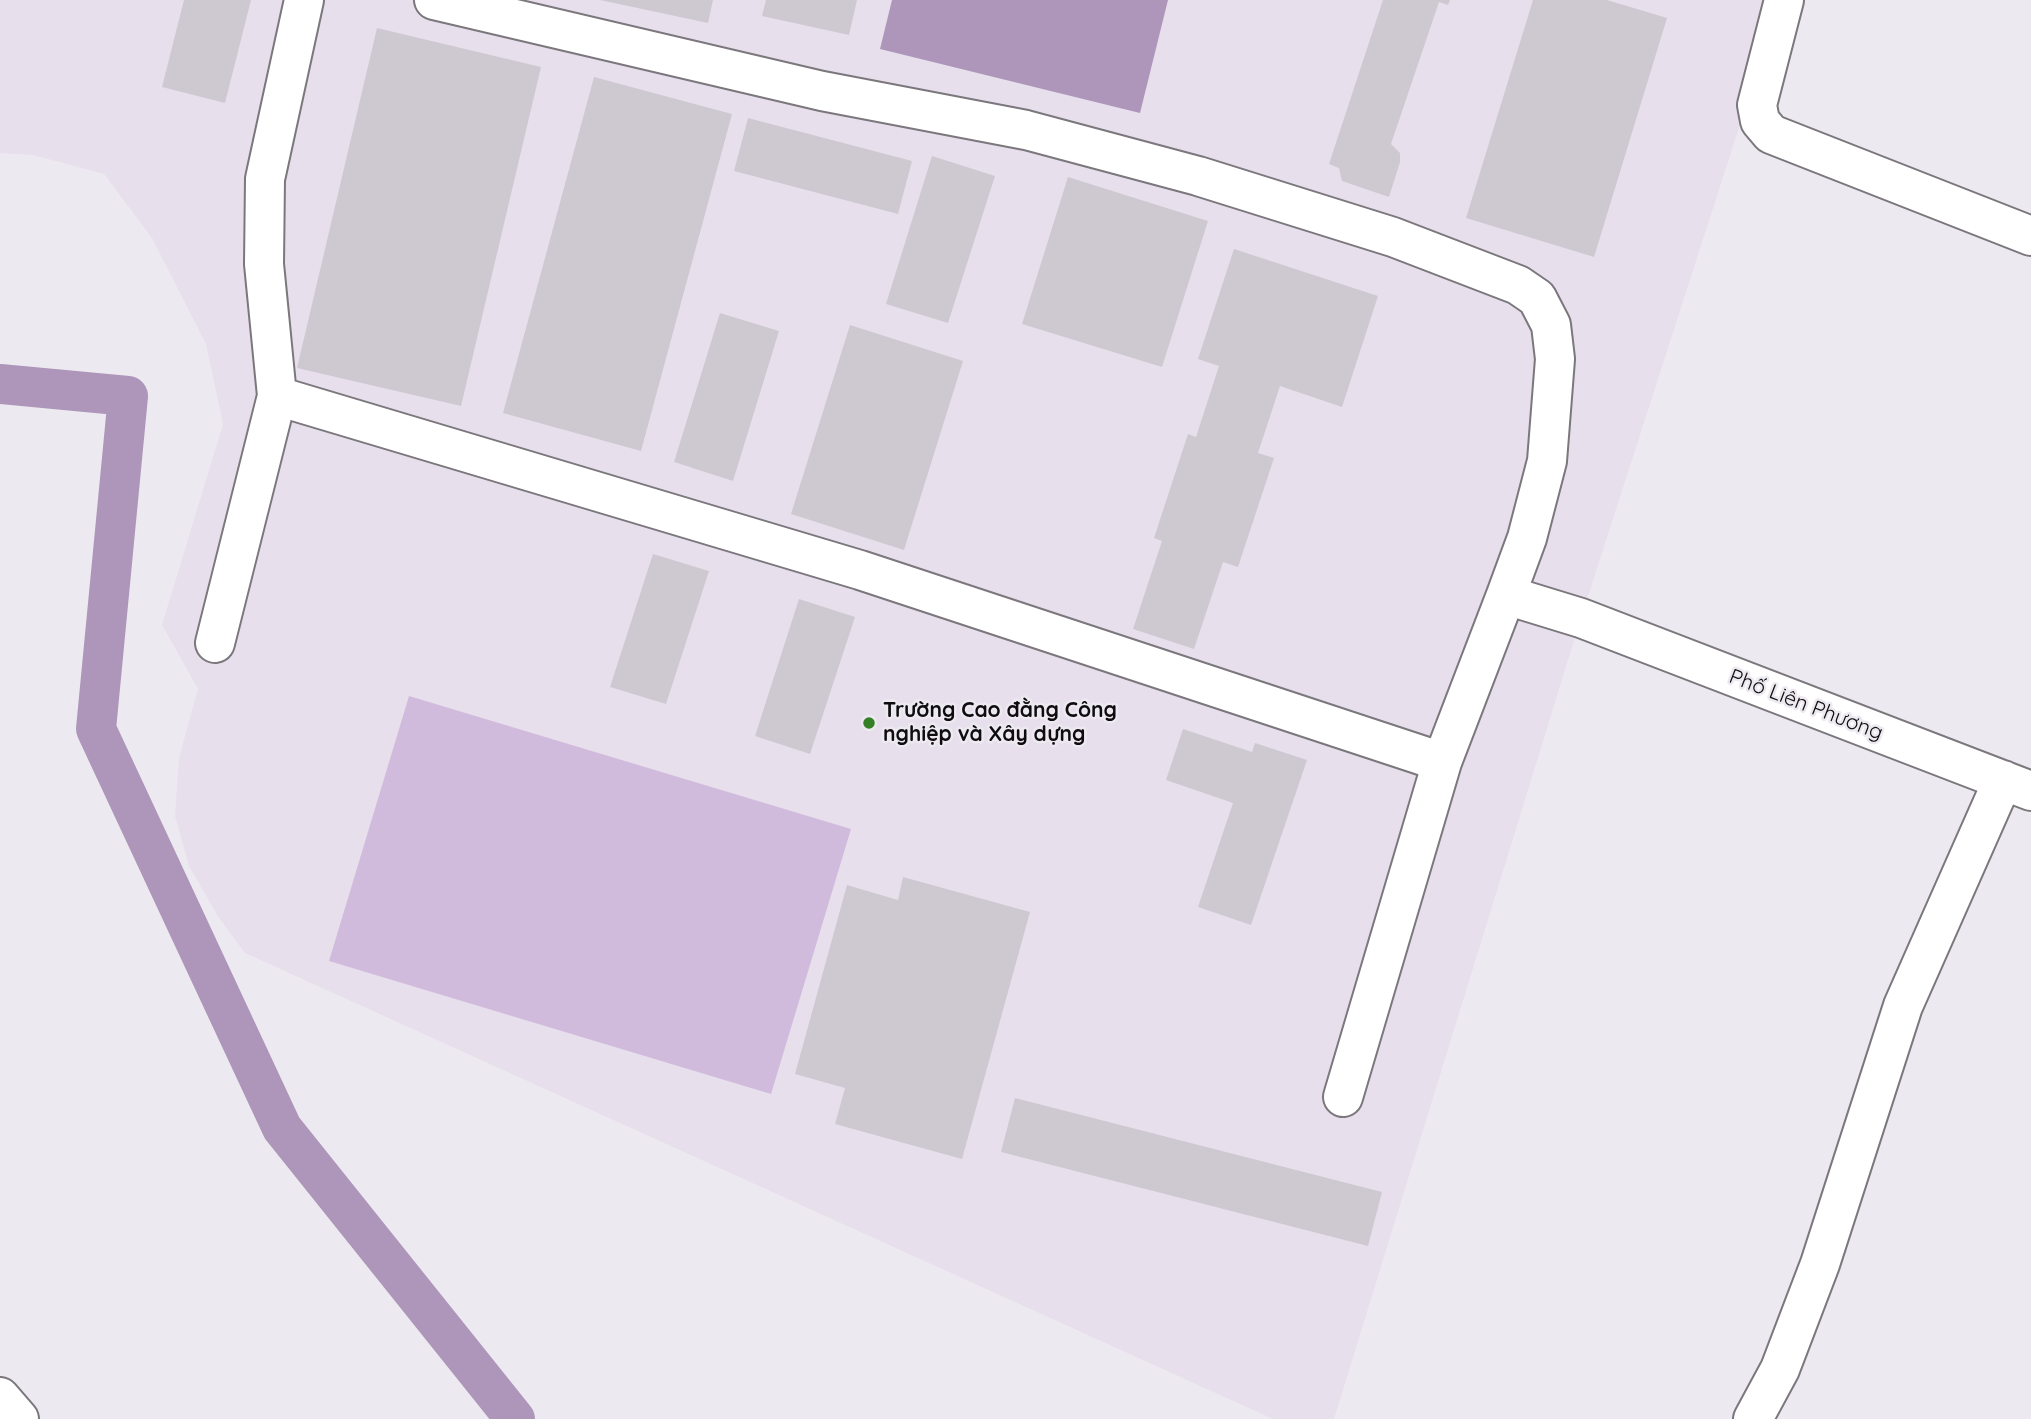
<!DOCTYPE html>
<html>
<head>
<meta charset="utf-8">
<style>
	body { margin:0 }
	canvas { display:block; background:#ede9f0 }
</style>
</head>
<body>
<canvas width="2031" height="1419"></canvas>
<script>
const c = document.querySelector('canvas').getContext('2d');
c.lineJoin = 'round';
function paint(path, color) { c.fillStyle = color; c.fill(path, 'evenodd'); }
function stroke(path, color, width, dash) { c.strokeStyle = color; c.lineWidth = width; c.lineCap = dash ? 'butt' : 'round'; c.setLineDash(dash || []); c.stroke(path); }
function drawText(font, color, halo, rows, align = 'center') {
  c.font = font + ' Quicksand,sans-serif'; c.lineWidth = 5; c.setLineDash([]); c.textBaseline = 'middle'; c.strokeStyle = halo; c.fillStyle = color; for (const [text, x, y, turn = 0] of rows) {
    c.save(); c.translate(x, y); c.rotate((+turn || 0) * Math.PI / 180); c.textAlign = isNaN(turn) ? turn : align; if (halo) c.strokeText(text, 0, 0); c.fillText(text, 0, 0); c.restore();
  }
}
paint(new Path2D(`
	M 0,0 L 1773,0 L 1745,109 L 1581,618 L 1334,1419 L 1273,1419 L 245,953 L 219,918 L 189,866 L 175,816 L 179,758 L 198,689 L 162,625 L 223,424 L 206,344 L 152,238 L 104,174 L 33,155 L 0,153 Z`), '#e8dfed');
paint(new Path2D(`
	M 409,696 L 851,829 L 771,1094 L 329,961 Z`), '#d1bbdd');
paint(new Path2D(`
	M 892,0 L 1168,0 L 1140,113 L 880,49 Z`), '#ad96ba');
stroke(new Path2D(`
	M 0,384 L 128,396 L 96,729 L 282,1128 L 515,1419`), '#ad96ba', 40);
paint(new Path2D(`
	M 184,0 L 251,0 L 225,103 L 162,87 Z
	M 600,0 L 713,0 L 708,23 Z
	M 766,0 L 857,0 L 849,35 L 762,16 Z
	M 1383,0 L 1450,0 L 1448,5 L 1439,2 L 1391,144 L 1400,153 L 1400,162 L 1389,197 L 1342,181 L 1339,168 L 1329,164 Z
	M 1533,0 L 1607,0 L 1667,18 L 1594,257 L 1466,218 Z
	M 377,28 L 541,67 L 461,406 L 297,368 Z
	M 594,77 L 732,114 L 641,451 L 503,413 Z
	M 748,118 L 912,161 L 898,214 L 734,171 Z
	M 932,156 L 995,176 L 948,323 L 886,304 Z
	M 1068,177 L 1208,221 L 1162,367 L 1022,324 Z
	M 1234,249 L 1378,296 L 1342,407 L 1280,386 L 1258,453 L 1274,458 L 1238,567 L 1223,562 L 1194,649 L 1133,629 L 1162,541 L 1154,538 L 1188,434 L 1196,437 L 1219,366 L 1198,359 Z
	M 720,313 L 779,331 L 733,481 L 674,462 Z
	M 850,325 L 963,361 L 904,550 L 791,514 Z
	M 653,554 L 709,571 L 666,704 L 610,687 Z
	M 799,599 L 855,617 L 810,754 L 755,736 Z
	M 1183,729 L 1252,752 L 1255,743 L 1307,760 L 1251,925 L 1198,907 L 1233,803 L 1166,780 Z
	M 903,877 L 1030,912 L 962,1159 L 835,1124 L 845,1088 L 795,1074 L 847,885 L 898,900 Z
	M 1015,1098 L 1382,1192 L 1368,1246 L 1001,1152 Z`), '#cec9d1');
const minor = new Path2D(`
	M 434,0 L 822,91 L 1026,130 L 1198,176 L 1393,237 L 1518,285 L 1537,298 L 1551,325 L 1555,359 L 1547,461 L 1527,538 L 1506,595 L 1581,618 L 2031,791
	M 1784,0 L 1757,105 L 1760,121 L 1771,134 L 2031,236
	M 277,396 L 860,570 L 1442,762 L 1506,595
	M 215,643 L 277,396 L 264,264 L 265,179 L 304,0
	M 1343,1097 L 1442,762
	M 0,1397 L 19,1419
	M 1753,1419 L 1780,1369 L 1820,1264 L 1903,1006 L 2003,780`);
stroke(minor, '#7b777d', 42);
stroke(minor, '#fff', 38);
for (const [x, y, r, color] of [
	[869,723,7,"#357f27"]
]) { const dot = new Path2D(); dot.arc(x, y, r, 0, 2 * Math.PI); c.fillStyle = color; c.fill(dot); stroke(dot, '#ede9f0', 2.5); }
drawText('21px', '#0e0c0f', '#ede9f0', [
	["Phố Liên Phương",1806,705,21]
]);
drawText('bold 21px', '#0e0c0f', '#ede9f0', [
	["Trường Cao đằng Công",883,711],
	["nghiệp và Xây dựng",883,735]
], 'left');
</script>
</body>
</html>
